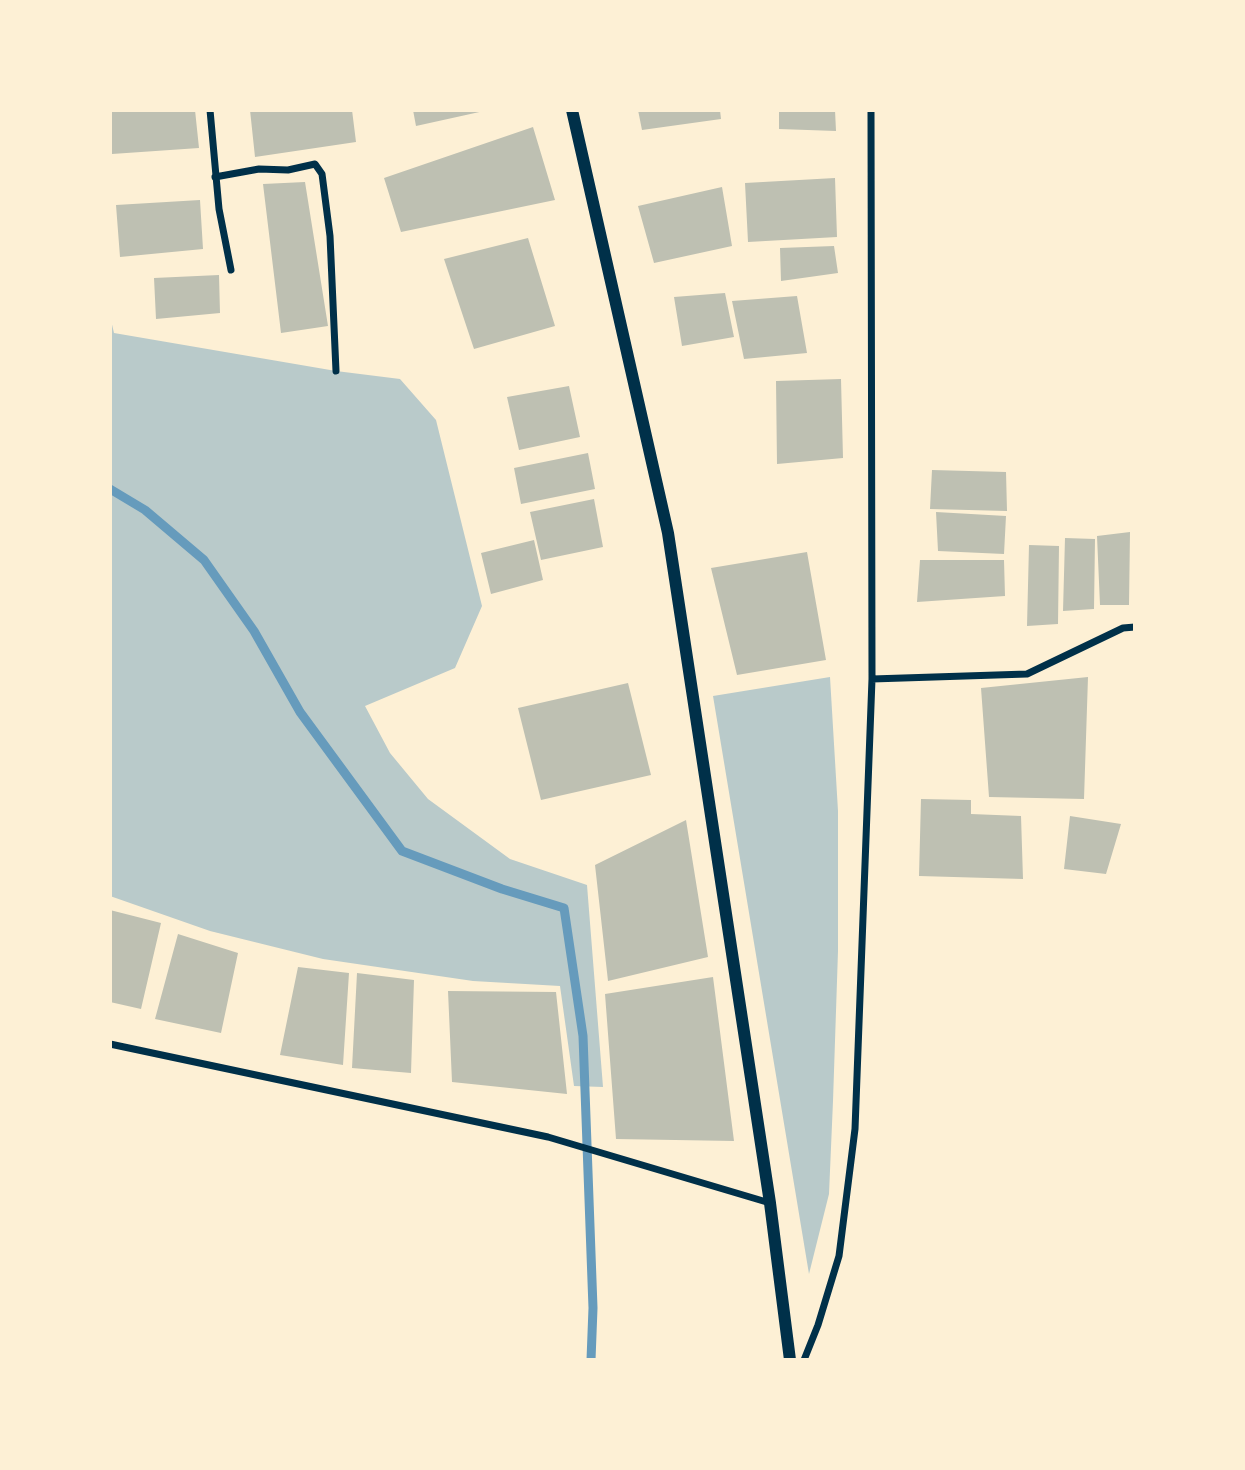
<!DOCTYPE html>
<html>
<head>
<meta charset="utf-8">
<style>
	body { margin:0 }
	#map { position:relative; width:1245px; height:1470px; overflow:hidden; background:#fdf0d5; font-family:Raleway,sans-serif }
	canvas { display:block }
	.frame { position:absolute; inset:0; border:112px solid #fdf0d5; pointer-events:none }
</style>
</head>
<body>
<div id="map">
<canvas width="1245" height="1470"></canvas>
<div class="frame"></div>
</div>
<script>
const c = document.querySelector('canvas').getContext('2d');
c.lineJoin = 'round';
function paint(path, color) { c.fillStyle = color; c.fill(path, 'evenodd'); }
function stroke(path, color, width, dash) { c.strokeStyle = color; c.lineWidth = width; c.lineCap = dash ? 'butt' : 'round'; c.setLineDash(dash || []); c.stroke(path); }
paint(new Path2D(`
	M 110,316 L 114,333 L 336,371 L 400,379 L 436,420 L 482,606 L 455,668 L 365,706 L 390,753 L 428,799 L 510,859 L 587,885 L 603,1087 L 574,1086 L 560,986 L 473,981 L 323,959 L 210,931 L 110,896 Z
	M 830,677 L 838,811 L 838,951 L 833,1101 L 829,1194 L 809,1274 L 713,696 Z`), '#b9caca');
stroke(new Path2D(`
	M 110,489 L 145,510 L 204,560 L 254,631 L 300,712 L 402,851 L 502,889 L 564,908 L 583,1036 L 593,1308 L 591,1360`), '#669bbc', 9);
paint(new Path2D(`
	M 111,110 L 195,110 L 199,148 L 112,154 Z
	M 250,110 L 352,110 L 356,142 L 255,157 Z
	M 413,110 L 484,110 L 484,111 L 416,126 Z
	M 638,110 L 720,110 L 721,119 L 642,130 Z
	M 779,110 L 835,110 L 836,131 L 779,129 Z
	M 533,127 L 555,200 L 401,232 L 384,178 Z
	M 835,178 L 837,237 L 748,242 L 745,183 Z
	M 305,182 L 328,326 L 281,333 L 263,184 Z
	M 722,187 L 732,246 L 654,263 L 638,206 Z
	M 200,200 L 203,249 L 120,257 L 116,205 Z
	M 528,238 L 555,326 L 474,349 L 444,259 Z
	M 834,246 L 838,273 L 781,281 L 780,248 Z
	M 219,275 L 220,313 L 156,319 L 154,278 Z
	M 725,293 L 734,337 L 682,346 L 674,297 Z
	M 797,296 L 807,353 L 744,359 L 732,301 Z
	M 841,379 L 843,458 L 777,464 L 776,381 Z
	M 569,386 L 580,437 L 519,450 L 507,397 Z
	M 588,453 L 595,489 L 521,504 L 514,468 Z
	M 932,470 L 1006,472 L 1007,511 L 930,509 Z
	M 594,499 L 603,547 L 541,560 L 530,512 Z
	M 936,512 L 1006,516 L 1004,554 L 938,551 Z
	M 1130,532 L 1129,605 L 1100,605 L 1097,536 Z
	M 1065,538 L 1095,539 L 1094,609 L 1063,611 Z
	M 534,540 L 543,580 L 491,594 L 481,553 Z
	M 1029,545 L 1059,546 L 1058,624 L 1027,626 Z
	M 807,552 L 826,660 L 737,675 L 711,568 Z
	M 920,560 L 1004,560 L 1005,596 L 917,602 Z
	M 1088,677 L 1084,799 L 989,797 L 981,688 Z
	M 628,683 L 651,775 L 541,800 L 518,708 Z
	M 921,799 L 971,800 L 971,814 L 1021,816 L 1023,879 L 919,876 Z
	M 1070,816 L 1121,824 L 1106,874 L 1064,869 Z
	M 686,820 L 708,957 L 608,981 L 595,865 Z
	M 110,910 L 161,923 L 141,1009 L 110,1002 Z
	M 178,934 L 238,953 L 221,1033 L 155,1019 Z
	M 298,967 L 349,973 L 343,1065 L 280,1055 Z
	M 357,973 L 414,980 L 411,1073 L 352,1068 Z
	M 713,977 L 734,1141 L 616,1139 L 605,994 Z
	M 448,991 L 556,992 L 567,1094 L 452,1082 Z`), '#bec0b2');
stroke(new Path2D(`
	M 210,110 L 219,209 L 231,270
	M 215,177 L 259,169 L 288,170 L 315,164 L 322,174 L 330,236 L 336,371
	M 872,679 L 1027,674 L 1123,628 L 1135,627
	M 110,1044 L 548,1137 L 770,1203
	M 804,1360 L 818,1325 L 839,1256 L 855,1129 L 872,679 L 871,110`), '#003049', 7);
stroke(new Path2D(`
	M 572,110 L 668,533 L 770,1203 L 790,1360`), '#003049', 12);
</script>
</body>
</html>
